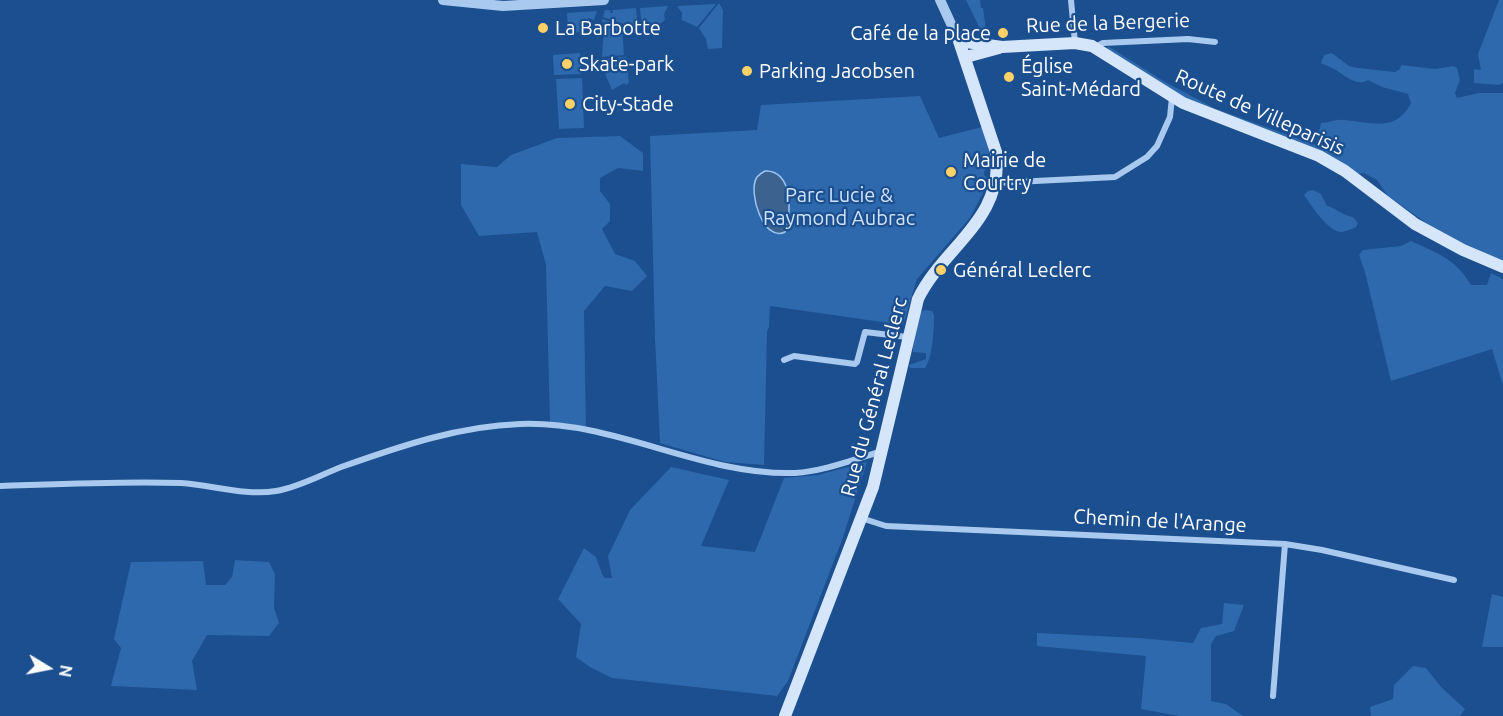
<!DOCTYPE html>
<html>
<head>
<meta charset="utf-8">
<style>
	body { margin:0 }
	#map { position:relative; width:1503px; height:716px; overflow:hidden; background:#1b4f8f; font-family:Ubuntu,sans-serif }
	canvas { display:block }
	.north { position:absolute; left:18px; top:638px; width:60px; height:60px; -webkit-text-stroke:4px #1b4f8f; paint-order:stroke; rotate:100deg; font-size:16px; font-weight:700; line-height:24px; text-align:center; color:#fff }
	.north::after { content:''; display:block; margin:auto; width:21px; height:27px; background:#fff; clip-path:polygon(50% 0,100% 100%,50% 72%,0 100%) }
</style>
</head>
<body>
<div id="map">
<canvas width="1503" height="716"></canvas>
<div class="north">N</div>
</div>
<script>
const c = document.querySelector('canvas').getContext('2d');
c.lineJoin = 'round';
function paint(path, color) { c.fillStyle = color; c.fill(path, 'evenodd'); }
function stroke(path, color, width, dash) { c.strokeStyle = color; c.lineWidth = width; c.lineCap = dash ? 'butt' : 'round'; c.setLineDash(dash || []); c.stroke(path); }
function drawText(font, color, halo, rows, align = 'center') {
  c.font = font + ' Ubuntu,sans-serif'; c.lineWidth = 4.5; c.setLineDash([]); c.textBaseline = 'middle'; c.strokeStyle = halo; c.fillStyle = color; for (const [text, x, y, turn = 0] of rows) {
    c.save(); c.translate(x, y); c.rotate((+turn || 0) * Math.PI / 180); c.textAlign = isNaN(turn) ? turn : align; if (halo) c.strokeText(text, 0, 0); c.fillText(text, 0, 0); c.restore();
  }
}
paint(new Path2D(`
	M 966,0 L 980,0 L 981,8 L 983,8 L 987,38 L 977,37 L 982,33 Z
	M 1499,0 L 1503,0 L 1503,83 L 1499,85 L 1474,83 L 1474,69 L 1481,70 L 1478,54 Z
	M 719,3 L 723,10 L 722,48 L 708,49 L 706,39 L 699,28 Z
	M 716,4 L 697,27 L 682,20 L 682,13 L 677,6 Z
	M 668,6 L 664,14 L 665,20 L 655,28 L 642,29 L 640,8 Z
	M 636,8 L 638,29 L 603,17 L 605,10 L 610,10 L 610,13 L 613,13 L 613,10 Z
	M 597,11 L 594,20 L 588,18 L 582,38 L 581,32 L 568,33 L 567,13 Z
	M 602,19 L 622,26 L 624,55 L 602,57 L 603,41 L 607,24 L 602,22 Z
	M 1108,46 L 1165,82 L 1216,109 L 1316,145 L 1321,123 C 1329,123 1336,119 1344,120 C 1371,122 1396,133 1411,103 L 1408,94 L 1382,87 L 1368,80 C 1355,87 1345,75 1334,69 C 1330,67 1325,65 1321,63 L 1324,55 L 1332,53 L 1349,66 L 1358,68 L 1395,72 L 1400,69 L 1401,65 L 1435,69 L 1453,66 L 1457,68 L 1460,80 L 1455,93 L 1457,98 L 1479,93 L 1503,93 L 1503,260 L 1487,258 L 1429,225 L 1387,195 L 1377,180 L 1364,173 L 1355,174 L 1199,107 L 1107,50 Z
	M 580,53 L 581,74 L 554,75 L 553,55 Z
	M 626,55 L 629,83 L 626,85 L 624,83 L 612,90 L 606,76 L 602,59 L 626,57 Z
	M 582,78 L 584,128 L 559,129 L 556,79 Z
	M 920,96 L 939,138 L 982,127 L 989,151 L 988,166 L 985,168 L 984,175 L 988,178 L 989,187 L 986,187 L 970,218 L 917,279 L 903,325 L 770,306 L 769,327 L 767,332 L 764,465 L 725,462 L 660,443 L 655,338 L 650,136 L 757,130 L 761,105 Z
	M 620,136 L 643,153 L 643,171 L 618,168 L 600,178 L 600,191 L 610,204 L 610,221 L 602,229 L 615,254 L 635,261 L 647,276 L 632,291 L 605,286 L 584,311 L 586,429 L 550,425 L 546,265 L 537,232 L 479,236 L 461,205 L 461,164 L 497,167 L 511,155 L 557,138 Z
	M 1313,190 L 1321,194 L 1327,206 C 1336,208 1343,216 1353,217 L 1358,223 L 1356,227 C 1352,229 1346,231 1342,232 C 1329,233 1311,205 1304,195 L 1308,191 Z
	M 1411,241 C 1437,253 1456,259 1471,285 L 1487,285 L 1491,273 L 1503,279 L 1503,385 L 1492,349 L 1391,381 L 1365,272 L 1359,255 L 1363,250 L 1401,246 Z
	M 925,310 L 932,311 L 934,315 C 934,328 933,357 925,368 L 910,368 L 909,365 L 926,359 L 926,353 L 913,352 C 913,338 916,325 921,312 Z
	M 867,462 L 842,540 L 788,681 L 777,696 L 612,678 L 590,667 L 576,657 L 581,624 L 558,599 L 584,548 L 596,557 L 602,574 L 605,578 L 612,578 L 608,556 L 630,510 L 671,467 L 729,480 L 701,546 L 755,552 L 784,478 L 818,475 Z
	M 235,560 L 269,562 L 275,574 L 274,608 L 279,623 L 269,636 L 207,635 L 192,661 L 197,690 L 111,686 L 121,648 L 114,639 L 131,562 L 203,561 L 206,585 L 225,585 L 232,577 Z
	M 1492,594 L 1503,597 L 1503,647 L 1482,647 Z
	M 1224,603 L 1244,605 L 1234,631 L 1216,636 L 1211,644 L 1211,701 L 1226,704 L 1243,716 L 1179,716 L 1141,709 L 1146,656 L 1037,646 L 1037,633 L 1139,638 L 1193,643 L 1201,628 L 1222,624 Z
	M 1413,666 L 1426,668 L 1441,687 L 1465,709 L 1460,716 L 1371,716 L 1370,707 L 1393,699 L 1394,685 Z`), '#2e69ad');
const water = new Path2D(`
	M 765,171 C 793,170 792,214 785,232 C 764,243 747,192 757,177 C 758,176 763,172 765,171 Z`);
paint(water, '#3c6290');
stroke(water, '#9cc4f0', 1.5);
stroke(new Path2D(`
	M 1071,0 L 1075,43
	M 1095,47 L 1103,43 L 1188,39 L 1215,42
	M 996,183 L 1115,177 L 1147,157 L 1157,146 L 1170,117 L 1172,97
	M 784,360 L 794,356 L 855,364 L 857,362 L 865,332 L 907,337
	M 0,486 C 60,484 121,481 181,483 C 212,485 245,496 276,491 C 300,487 322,474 344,466 C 401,446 459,426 520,424 C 615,420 701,476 795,473 C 825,471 854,459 883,451
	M 861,518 L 886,526 L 1285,544 L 1322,550 L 1454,580
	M 1273,696 L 1285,544`), '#a9c9ee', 6);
stroke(new Path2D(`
	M 443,0 L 503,6 L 604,0
	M 940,0 L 959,41`), '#a9c9ee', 10);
stroke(new Path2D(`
	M 966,57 L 999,48
	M 785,716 L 873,487 L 918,299 C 943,247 1005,219 996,152 L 959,41 L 1002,47 L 1075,43 L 1092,46 L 1183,103 L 1319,156 L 1345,171 L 1415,224 L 1463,250 L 1503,267`), '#d6e6fa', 12);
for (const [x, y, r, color] of [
	[543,28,6,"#ffd166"],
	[1003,33,6,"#ffd166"],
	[567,64,6,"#ffd166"],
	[747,71,6,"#ffd166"],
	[1009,77,6,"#ffd166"],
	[570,104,6,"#ffd166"],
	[951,172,6,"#ffd166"],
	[941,270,6,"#ffd166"]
]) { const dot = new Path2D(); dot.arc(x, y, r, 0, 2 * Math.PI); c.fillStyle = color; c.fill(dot); stroke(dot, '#1b4f8f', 2); }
drawText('20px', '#fff', '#1b4f8f', [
	["Rue de la Bergerie",1108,23,-2],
	["Route de Villeparisis",1260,112,24],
	["Rue du Général Leclerc",874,397,-75],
	["Chemin de l'Arange",1160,521,3]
]);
drawText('20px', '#fff', '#1b4f8f', [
	["La Barbotte",555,28],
	["Café de la place",991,33,"right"],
	["Skate-park",579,64],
	["Église",1021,66],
	["Saint-Médard",1021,89],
	["Parking Jacobsen",759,71],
	["City-Stade",582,104],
	["Mairie de",963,160],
	["Courtry",963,183],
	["Général Leclerc",953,270]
], 'left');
drawText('20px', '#cfe3fa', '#1b4f8f', [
	["Parc Lucie &",839,195],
	["Raymond Aubrac",839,218]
]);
</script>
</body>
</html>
